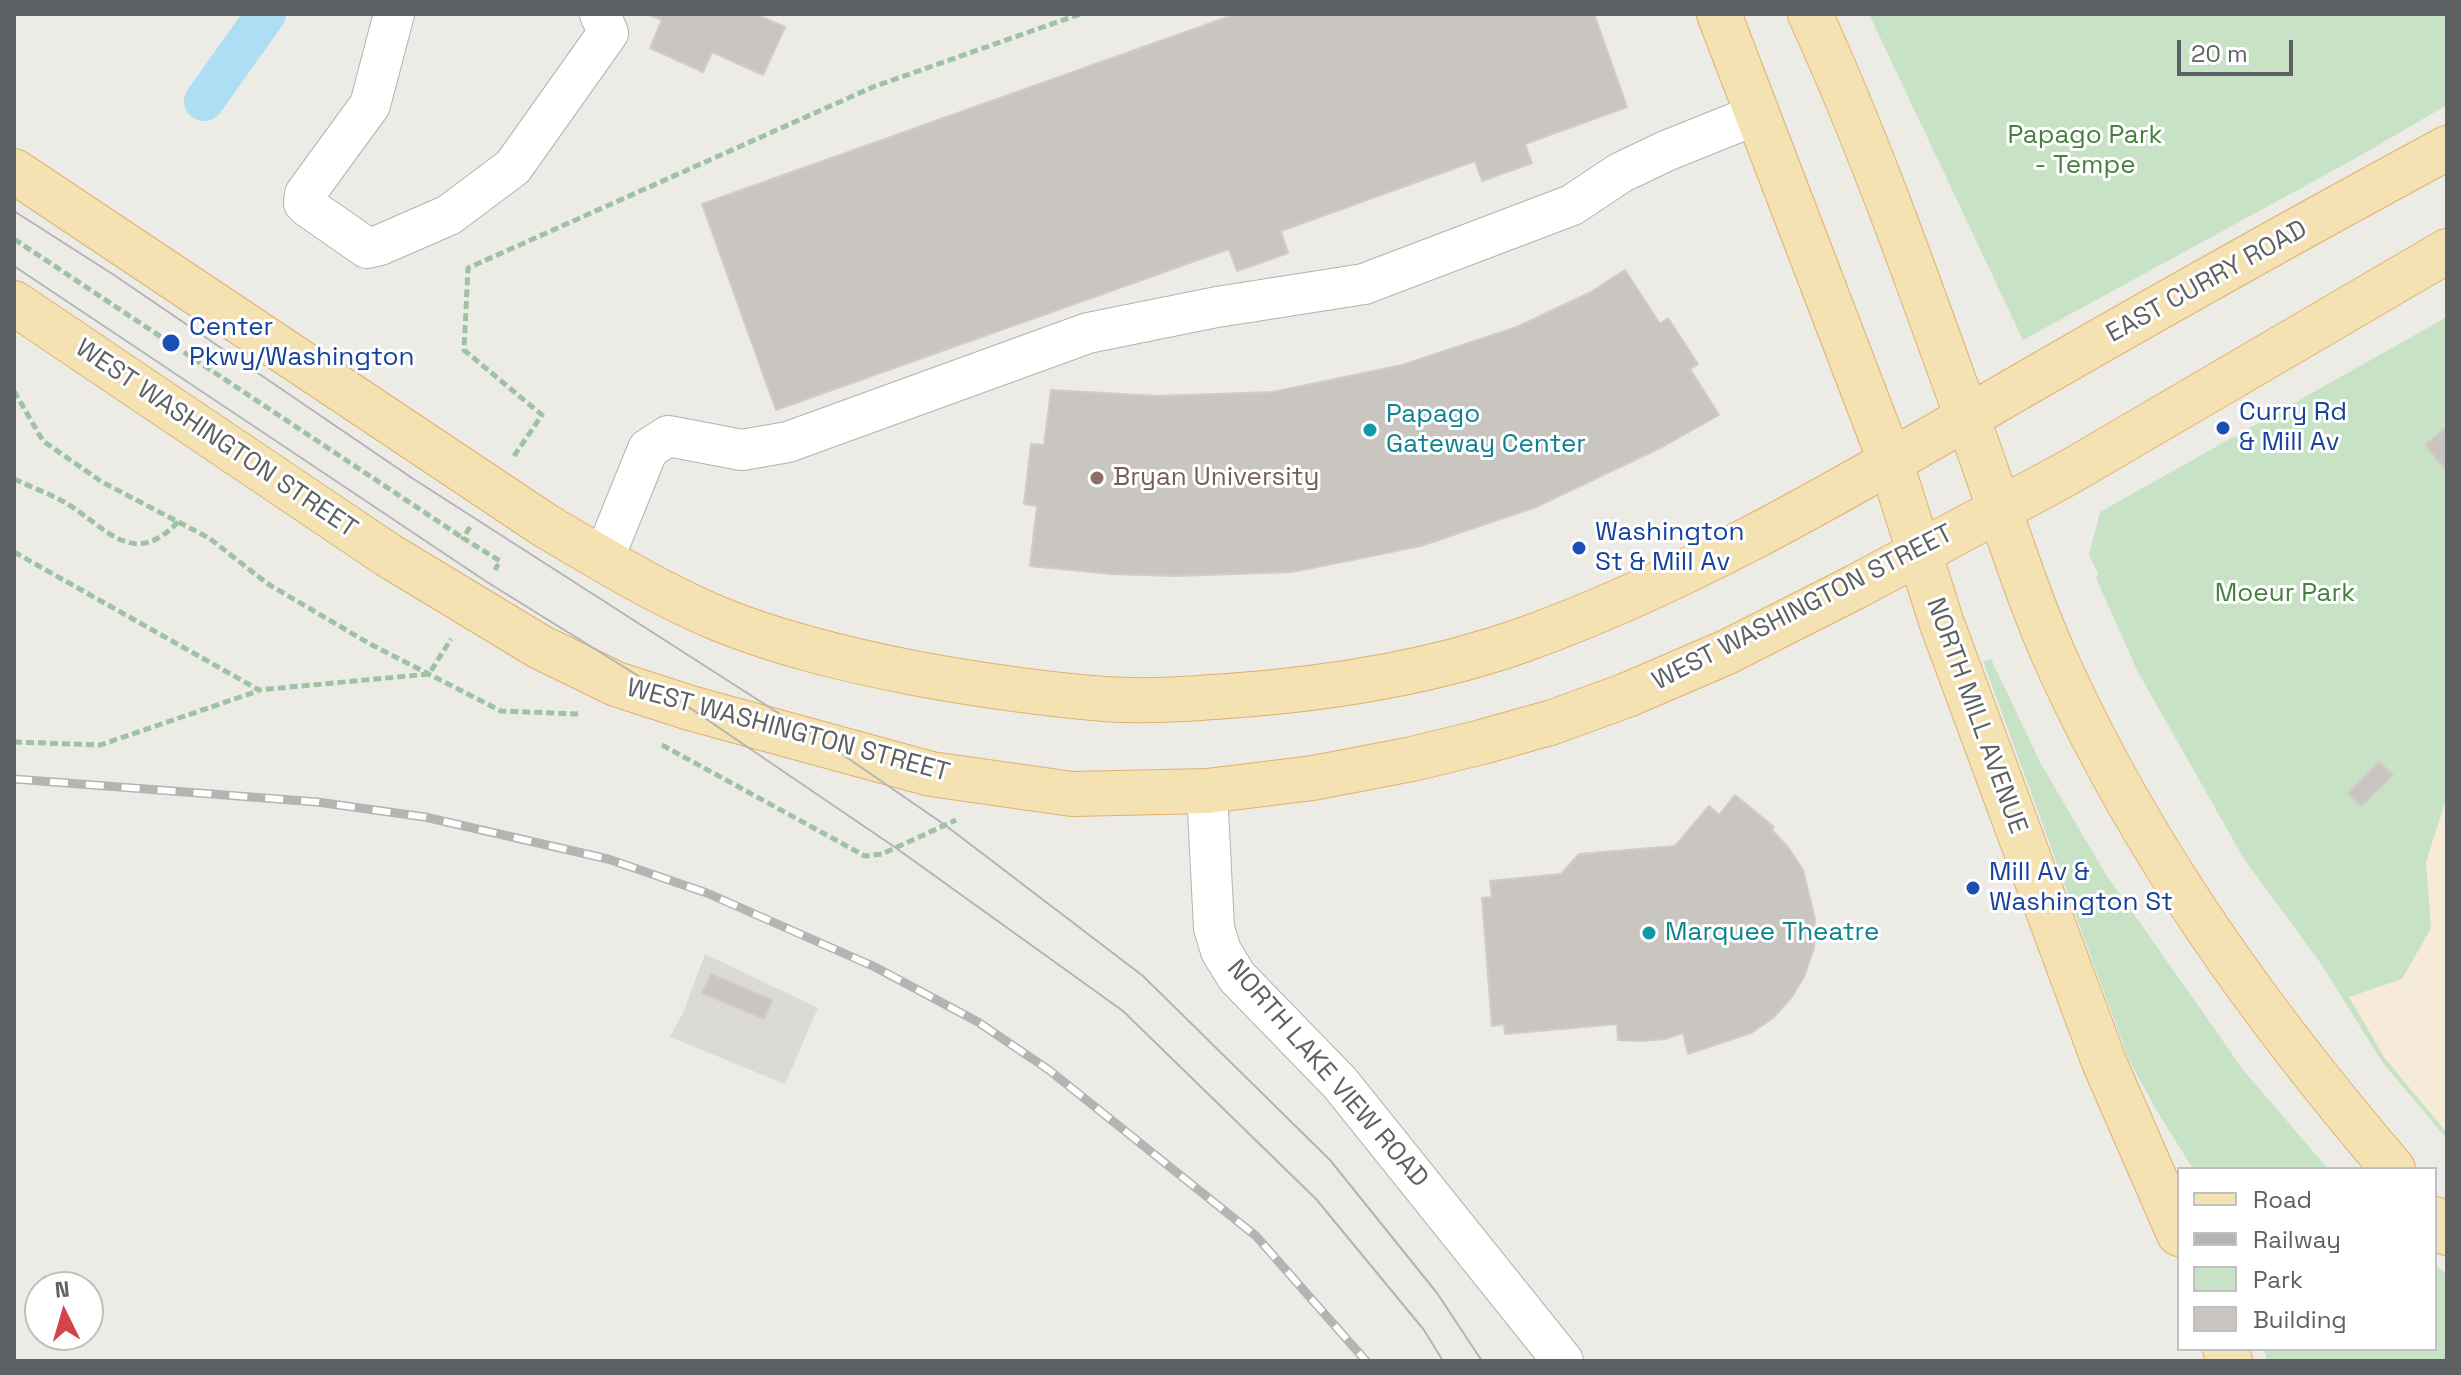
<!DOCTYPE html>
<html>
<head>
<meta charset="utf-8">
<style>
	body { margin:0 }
	#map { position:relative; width:2461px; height:1375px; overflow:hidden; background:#edebe5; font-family:"Space Grotesk",sans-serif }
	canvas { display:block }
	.frame { position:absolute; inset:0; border:16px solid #5d6164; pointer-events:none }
	.legend { position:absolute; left:2177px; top:1167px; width:260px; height:184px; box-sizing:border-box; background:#fff; border:2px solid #bec0c1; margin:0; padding:10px 14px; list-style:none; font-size:24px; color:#5d6164 }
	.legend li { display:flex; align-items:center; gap:16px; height:40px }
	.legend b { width:40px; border:2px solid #bec0c1 }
	.north { position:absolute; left:24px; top:1271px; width:80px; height:80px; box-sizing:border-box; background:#fff; border:2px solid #bec0c1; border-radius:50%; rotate:355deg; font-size:22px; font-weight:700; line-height:32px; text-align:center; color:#5d6164 }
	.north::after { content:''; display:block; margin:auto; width:28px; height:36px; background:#d4454b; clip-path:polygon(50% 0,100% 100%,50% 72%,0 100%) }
	.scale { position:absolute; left:2177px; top:40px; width:116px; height:36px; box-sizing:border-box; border:4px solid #5d6164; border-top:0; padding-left:10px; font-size:24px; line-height:28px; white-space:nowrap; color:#5d6164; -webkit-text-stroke:6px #fff; paint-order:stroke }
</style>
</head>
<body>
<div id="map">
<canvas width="2461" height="1375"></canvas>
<div class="frame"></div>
<ul class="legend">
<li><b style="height:10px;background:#f5e2b3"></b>Road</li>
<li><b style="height:10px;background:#b3b4b4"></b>Railway</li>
<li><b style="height:22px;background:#c8e2c5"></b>Park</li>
<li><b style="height:22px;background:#c9c6c2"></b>Building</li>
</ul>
<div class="north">N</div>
<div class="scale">20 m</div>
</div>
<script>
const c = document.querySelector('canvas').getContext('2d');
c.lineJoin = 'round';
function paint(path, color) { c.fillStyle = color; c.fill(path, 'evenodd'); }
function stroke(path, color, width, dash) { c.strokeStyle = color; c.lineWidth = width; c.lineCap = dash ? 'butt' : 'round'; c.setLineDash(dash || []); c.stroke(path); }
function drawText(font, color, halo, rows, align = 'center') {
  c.font = font + ' "Space Grotesk",sans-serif'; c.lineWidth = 6; c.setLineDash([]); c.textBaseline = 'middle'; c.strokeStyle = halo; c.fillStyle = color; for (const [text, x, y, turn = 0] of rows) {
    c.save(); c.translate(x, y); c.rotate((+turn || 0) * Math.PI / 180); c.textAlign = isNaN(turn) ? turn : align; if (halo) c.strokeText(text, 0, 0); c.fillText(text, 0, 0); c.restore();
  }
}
paint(new Path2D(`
	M 705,954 L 818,1008 L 785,1084 L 670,1037 L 683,1013 Z`), '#dcdad7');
paint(new Path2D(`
	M 1869,14 L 2447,14 L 2447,105 L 2356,158 L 2023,340 Z
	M 2447,317 L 2447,1139 L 2382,1062 L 2322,965 L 2244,859 L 2138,672 L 2096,578 L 2098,573 L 2089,555 L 2100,512 Z
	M 1991,659 L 2041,764 L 2105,873 L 2244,1071 L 2328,1169 L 2193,1169 L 2157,1111 L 2128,1058 L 1983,661 Z
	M 2435,1265 L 2447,1274 L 2447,1361 L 2268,1361 L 2263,1349 L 2435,1349 Z`), '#c8e2c5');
paint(new Path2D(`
	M 2447,796 L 2447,1133 L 2384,1057 L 2349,997 L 2402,979 L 2431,928 L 2426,862 Z`), '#f6ebd8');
stroke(new Path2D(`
	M 204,101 L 266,14`), '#aedef4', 40);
const building = new Path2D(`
	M 648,14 L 755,14 L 785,27 L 763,75 L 712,52 L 703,72 L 650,48 L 662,20 Z
	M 1236,14 L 1594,14 L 1627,107 L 1525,144 L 1532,163 L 1482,181 L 1475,161 L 1281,231 L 1288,253 L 1237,271 L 1229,249 L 776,410 L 702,204 Z
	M 1625,270 L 1660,324 L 1668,318 L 1698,364 L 1690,369 L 1719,415 L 1662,447 L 1536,507 L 1421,546 L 1292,572 L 1176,576 L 1112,574 L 1030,566 L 1037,506 L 1024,504 L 1031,444 L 1044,445 L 1051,390 L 1157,396 L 1273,392 L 1402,365 L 1517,327 L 1591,292 Z
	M 2445,428 L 2447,430 L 2447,471 L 2425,445 Z
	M 2379,762 L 2393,775 L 2361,806 L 2348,793 Z
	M 1735,795 L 1774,827 L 1772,830 L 1788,847 L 1803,870 L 1815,919 L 1814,948 L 1804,977 L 1791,998 L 1773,1018 L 1751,1033 L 1688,1054 L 1683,1033 L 1665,1039 L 1641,1041 L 1618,1040 L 1617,1024 L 1505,1034 L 1504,1024 L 1492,1026 L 1482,898 L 1492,897 L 1490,881 L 1561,874 L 1579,854 L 1675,846 L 1709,806 L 1719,815 Z
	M 711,974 L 772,1000 L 764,1019 L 702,993 Z`);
paint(building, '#c9c6c2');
stroke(building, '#d1ccc4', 2);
const minor = new Path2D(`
	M 394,14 L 370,105 L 305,194 L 304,203 L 308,207 L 367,248 L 380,245 L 449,215 L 513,167 L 608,33 L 600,14
	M 603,560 L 648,449 L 668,436 L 742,450 L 788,442 L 1088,333 L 1217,307 L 1364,284 L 1572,205 L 1620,173 L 1666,151 L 1758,114
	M 1207,791 L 1214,928 L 1221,951 L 1237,977 L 1340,1083 L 1563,1361`);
const major = new Path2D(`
	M 1719,14 L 1891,463 L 1941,621 L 2104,1062 L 2179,1234
	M 1810,14 C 1870,145 1918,282 1967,417 C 1998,500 2023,588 2060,669 C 2144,853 2262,1016 2393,1169
	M 14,171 L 546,526 C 600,558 661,595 719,619 C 783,645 852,661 919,674 C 980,685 1042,694 1104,699 C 1145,702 1187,699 1228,696 C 1327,689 1430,673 1523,640 C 1679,584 1825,500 1968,417 C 2126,325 2286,235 2447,148
	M 14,303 L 388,555 L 540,647 L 616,684 L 690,708 L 931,774 L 1072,794 L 1207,791 L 1313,778 L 1412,759 L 1482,742 L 1553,722 L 1627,695 L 1727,652 L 1859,585 L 2066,474 L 2447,251
	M 2435,1219 L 2447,1233
	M 2225,1349 L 2230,1361`);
stroke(minor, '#b0b3b6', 42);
stroke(major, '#e0b16c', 46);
stroke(new Path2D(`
	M 14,239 L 463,538
	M 14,391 L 43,441 L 102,482 L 209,538 L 268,584 L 370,644 L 501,711 L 578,714
	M 514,456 L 542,415 L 464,350 L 468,268 L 873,87 L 1080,14
	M 14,479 C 31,487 50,494 66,503 C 107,528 133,570 179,521
	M 470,527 L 463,538 L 500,561 L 495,570
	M 14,552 L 259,690 L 429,674 L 451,639
	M 14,742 L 100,745 L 258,691
	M 662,745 L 865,856 L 882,854 L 956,820`), '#9fc2a4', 5, [8, 4]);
stroke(minor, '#fff', 40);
stroke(major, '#f5e2b3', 44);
stroke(new Path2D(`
	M 14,211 L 114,275 L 412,478 L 836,750 L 945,825 L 1143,976 L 1330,1160 L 1437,1293 L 1482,1361
	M 14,266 L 487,582 L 690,708 L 896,848 L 1123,1011 L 1316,1199 L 1424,1330 L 1443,1361`), '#b3b4b4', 2);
const rail = new Path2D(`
	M 14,779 L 317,802 L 425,817 L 608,859 L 707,893 L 875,967 L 978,1022 L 1049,1070 L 1256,1236 L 1366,1361`);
stroke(rail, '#b3b4b4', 9);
stroke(rail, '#fff', 6, [18]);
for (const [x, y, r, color] of [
	[171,343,10,"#1a4fb4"],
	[2223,428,8,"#1a4fb4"],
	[1370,430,8,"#0f9aa8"],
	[1097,478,8,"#8d6e63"],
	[1579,548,8,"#1a4fb4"],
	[1973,888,8,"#1a4fb4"],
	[1649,933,8,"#0f9aa8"]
]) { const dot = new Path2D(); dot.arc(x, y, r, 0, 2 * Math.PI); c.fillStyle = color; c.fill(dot); stroke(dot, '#fff', 3); }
drawText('26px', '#458040', '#fff', [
	["Papago Park",2085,136],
	["- Tempe",2085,166],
	["Moeur Park",2285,594]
]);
drawText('26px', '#5d6164', '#fff', [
	["EAST CURRY ROAD",2207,282,-29],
	["WEST WASHINGTON STREET",216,439,34],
	["WEST WASHINGTON STREET",1803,608,-27],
	["NORTH MILL AVENUE",1976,716,70],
	["WEST WASHINGTON STREET",788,731,15],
	["NORTH LAKE VIEW ROAD",1327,1074,49]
]);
drawText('26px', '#164399', '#fff', [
	["Center",189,328],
	["Pkwy/Washington",189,358],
	["Curry Rd",2239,413],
	["& Mill Av",2239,443],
	["Washington",1595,533],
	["St & Mill Av",1595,563],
	["Mill Av &",1989,873],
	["Washington St",1989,903]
], 'left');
drawText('26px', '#0d838f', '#fff', [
	["Papago",1386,415],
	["Gateway Center",1386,445],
	["Marquee Theatre",1665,933]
], 'left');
drawText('26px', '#785e54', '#fff', [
	["Bryan University",1113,478]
], 'left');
</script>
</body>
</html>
